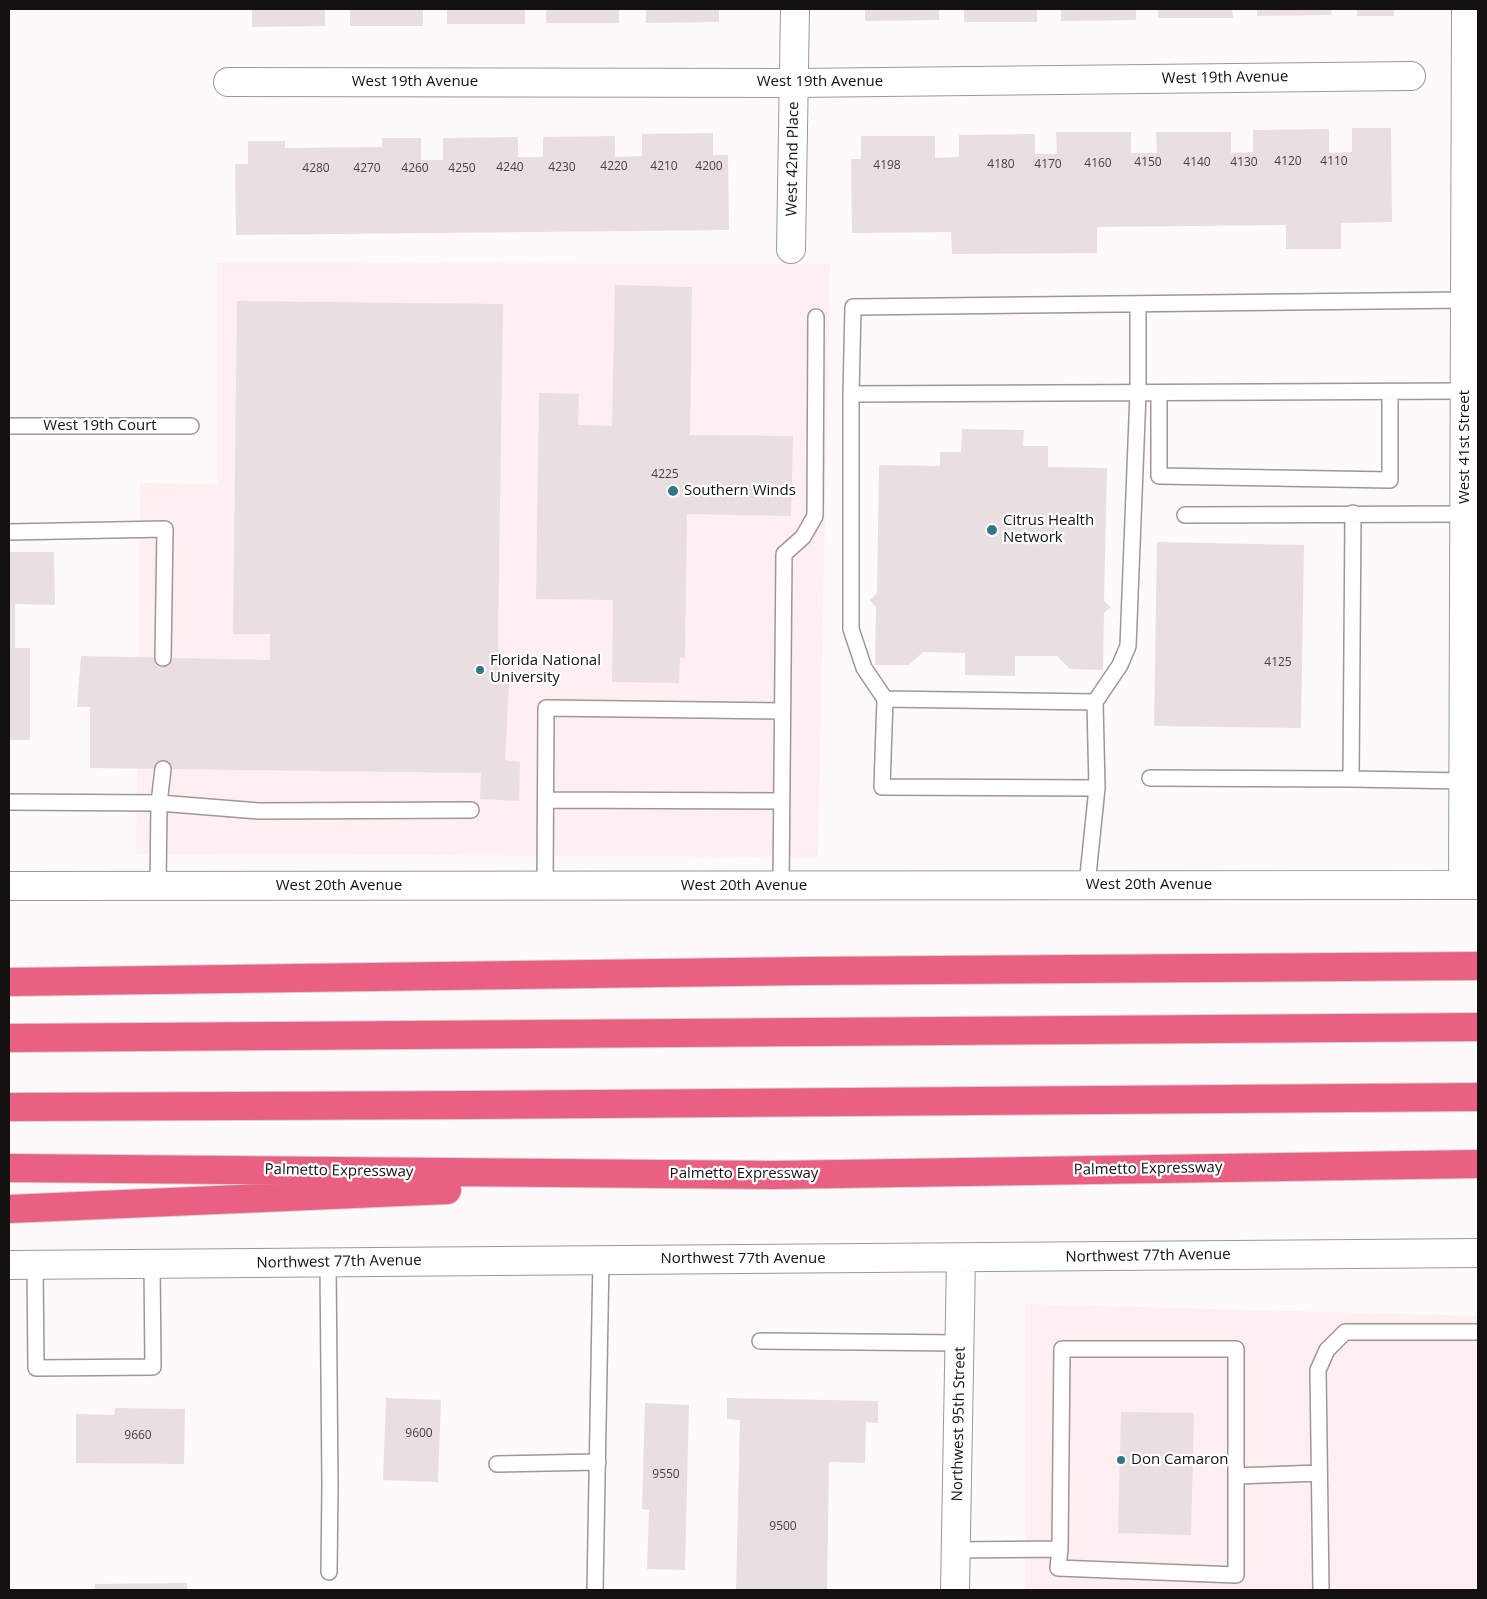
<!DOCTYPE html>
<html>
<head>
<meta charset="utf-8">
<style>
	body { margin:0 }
	#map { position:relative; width:1487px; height:1599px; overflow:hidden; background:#fefafb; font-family:"Open Sans",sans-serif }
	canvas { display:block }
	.frame { position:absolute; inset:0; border:10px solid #131010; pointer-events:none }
</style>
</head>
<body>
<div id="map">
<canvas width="1487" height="1599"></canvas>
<div class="frame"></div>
</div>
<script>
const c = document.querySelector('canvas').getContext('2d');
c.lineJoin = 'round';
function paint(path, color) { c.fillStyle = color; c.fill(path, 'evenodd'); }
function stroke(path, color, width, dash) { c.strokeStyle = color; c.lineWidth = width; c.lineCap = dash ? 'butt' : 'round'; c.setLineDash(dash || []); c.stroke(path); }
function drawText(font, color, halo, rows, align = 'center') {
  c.font = font + ' "Open Sans",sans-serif'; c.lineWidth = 4.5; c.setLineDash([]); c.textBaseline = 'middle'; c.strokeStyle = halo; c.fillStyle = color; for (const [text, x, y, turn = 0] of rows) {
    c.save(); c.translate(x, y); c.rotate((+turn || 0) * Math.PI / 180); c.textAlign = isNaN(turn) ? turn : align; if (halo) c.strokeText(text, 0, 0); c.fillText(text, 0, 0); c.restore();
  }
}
paint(new Path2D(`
	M 217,263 L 830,264 L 818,857 L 136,854 L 140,483 L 217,484 Z
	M 1025,1304 L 1478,1316 L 1478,1590 L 1025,1590 Z`), '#ffeff1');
paint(new Path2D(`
	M 252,9 L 325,9 L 325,26 L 252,27 Z
	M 350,9 L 423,9 L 423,26 L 350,26 Z
	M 447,9 L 525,9 L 525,24 L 447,24 Z
	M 546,9 L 619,9 L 619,23 L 546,23 Z
	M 646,9 L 719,9 L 719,22 L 646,23 Z
	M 865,9 L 939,9 L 939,20 L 865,21 Z
	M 964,9 L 1037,9 L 1037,22 L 964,22 Z
	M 1061,9 L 1136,9 L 1136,20 L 1061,21 Z
	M 1158,9 L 1232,9 L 1233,18 L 1158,18 Z
	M 1257,9 L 1331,9 L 1332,15 L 1257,16 Z
	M 1357,9 L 1394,9 L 1394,16 L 1357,16 Z
	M 1352,128 L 1391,128 L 1392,222 L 1341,223 L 1341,249 L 1286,249 L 1286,225 L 1097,227 L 1097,253 L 952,254 L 951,232 L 852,233 L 851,159 L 861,159 L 861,136 L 935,136 L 935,158 L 959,157 L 959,135 L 1035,134 L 1035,154 L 1057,154 L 1056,132 L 1131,132 L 1131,153 L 1157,153 L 1156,132 L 1231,132 L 1231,153 L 1253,152 L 1253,130 L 1329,129 L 1329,153 L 1352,152 Z
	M 713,133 L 713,155 L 728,155 L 729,230 L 236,235 L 235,164 L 248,164 L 248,141 L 285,141 L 285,148 L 382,147 L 382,138 L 421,138 L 421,160 L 443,160 L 443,138 L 518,137 L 518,157 L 543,157 L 543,137 L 615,136 L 615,157 L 642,156 L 642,134 Z
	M 615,285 L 692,287 L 690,435 L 793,436 L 791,516 L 687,514 L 685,658 L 680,658 L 679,683 L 612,682 L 613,600 L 536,599 L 539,393 L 579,394 L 578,425 L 612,426 Z
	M 237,301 L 503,304 L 498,637 L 500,682 L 509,683 L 505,760 L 520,762 L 519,801 L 480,799 L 481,773 L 90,768 L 90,707 L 77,707 L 81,656 L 270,660 L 270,634 L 233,634 Z
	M 962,429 L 1024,430 L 1023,446 L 1048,446 L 1048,467 L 1107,468 L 1104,601 L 1111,607 L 1104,613 L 1103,670 L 1070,669 L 1057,656 L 1015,656 L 1015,676 L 965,675 L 965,653 L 923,652 L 909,665 L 875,665 L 876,607 L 870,600 L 877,593 L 879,465 L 940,466 L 940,452 L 961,452 Z
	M 1157,542 L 1304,545 L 1301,728 L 1154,726 Z
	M 9,552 L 54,552 L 55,605 L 15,604 L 15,648 L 30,648 L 30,740 L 9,740 Z
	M 386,1398 L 441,1400 L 438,1482 L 383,1480 Z
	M 727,1398 L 878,1401 L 878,1423 L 866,1422 L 865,1463 L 829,1462 L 827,1590 L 736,1590 L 740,1420 L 727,1419 Z
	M 645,1403 L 689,1405 L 685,1570 L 647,1569 L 649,1510 L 642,1509 Z
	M 115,1408 L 185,1409 L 184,1464 L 76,1463 L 76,1414 L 114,1415 Z
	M 1121,1412 L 1194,1413 L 1191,1535 L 1118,1533 Z
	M 187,1583 L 187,1590 L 95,1590 L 95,1584 Z`), '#e9dee0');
const service = new Path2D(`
	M 1465,391 L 851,394 L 853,307 L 1465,300
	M 1159,393 L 1159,476 L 1390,480 L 1390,392
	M 851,394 L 851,629 L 864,668 L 885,699 L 882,787 L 1097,788 L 1095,702 L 885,699
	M 9,426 L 191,426
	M 1353,513 L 1351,779 L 1464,781
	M 1185,515 L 1464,514
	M 9,532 L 165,529 L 163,658
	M 1095,702 L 1120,665 L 1128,646 L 1138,393 L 1138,304
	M 1150,778 L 1351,779
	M 546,800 L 782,801
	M 9,802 L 159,803 L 259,811 L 471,810
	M 1087,885 L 1097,788
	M 158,886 L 159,803 L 163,769
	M 545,886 L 546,708 L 782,711
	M 781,886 L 784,554 L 803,537 L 815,516 L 816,317
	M 328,1263 L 330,1486 L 329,1572
	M 35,1265 L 36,1368 L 153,1367 L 152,1264
	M 760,1341 L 960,1343
	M 1062,1349 L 1236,1349 L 1236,1575 L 1058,1568 L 1060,1549 Z
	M 497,1464 L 598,1462
	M 1236,1476 L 1319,1473
	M 956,1550 L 1060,1549
	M 595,1590 L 601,1259
	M 1321,1590 L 1318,1370 L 1327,1350 L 1345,1332 L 1478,1332`);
const minor = new Path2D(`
	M 228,82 L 795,83 L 1411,76
	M 791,249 L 795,9`);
const tertiary = new Path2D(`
	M 1463,885 L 1466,9
	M 9,886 L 1478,885
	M 9,1265 L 1478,1253
	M 955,1590 L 961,1258`);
const motorway = new Path2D(`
	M 9,982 L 806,971 L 1478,966
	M 9,1038 L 1478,1027
	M 9,1107 L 471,1105 L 1478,1097
	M 9,1168 L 773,1175 L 1478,1164
	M 9,1209 L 447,1190`);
stroke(service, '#a09697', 18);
stroke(minor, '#a09697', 30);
stroke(tertiary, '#a09697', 30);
stroke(motorway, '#d5d4d4', 30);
stroke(service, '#fff', 15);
stroke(minor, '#fff', 28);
stroke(tertiary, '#fff', 28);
stroke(motorway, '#ea6083', 28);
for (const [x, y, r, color] of [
	[673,491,6,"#337687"],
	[992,530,6,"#337687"],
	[480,670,5,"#337687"],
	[1121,1460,5,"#337687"]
]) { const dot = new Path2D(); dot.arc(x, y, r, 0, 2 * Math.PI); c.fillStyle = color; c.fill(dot); stroke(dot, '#fff', 2); }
drawText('12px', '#484444', null, [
	["4120",1288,162],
	["4110",1334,162],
	["4150",1148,163],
	["4140",1197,163],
	["4130",1244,163],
	["4160",1098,164],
	["4180",1001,165],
	["4170",1048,165],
	["4198",887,166],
	["4220",614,167],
	["4210",664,167],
	["4200",709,167],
	["4240",510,168],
	["4230",562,168],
	["4280",316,169],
	["4270",367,169],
	["4260",415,169],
	["4250",462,169],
	["4225",665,475],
	["4125",1278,663],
	["9600",419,1434],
	["9660",138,1436],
	["9550",666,1475],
	["9500",783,1527]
]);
drawText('15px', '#131010', '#fff', [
	["West 19th Avenue",1225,78,-1],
	["West 19th Avenue",415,82],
	["West 19th Avenue",820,82],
	["West 42nd Place",793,159,-89],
	["West 19th Court",100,426],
	["West 41st Street",1465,447,-90],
	["West 20th Avenue",1149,885],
	["West 20th Avenue",339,886],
	["West 20th Avenue",744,886],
	["Palmetto Expressway",1148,1169,-1],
	["Palmetto Expressway",339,1171,1],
	["Palmetto Expressway",744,1174],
	["Northwest 77th Avenue",1148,1256,-1],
	["Northwest 77th Avenue",743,1259],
	["Northwest 77th Avenue",339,1262,-1],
	["Northwest 95th Street",959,1424,-89]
]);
drawText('15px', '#131010', '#fff', [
	["Southern Winds",684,491],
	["Citrus Health",1003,521],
	["Network",1003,538],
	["Florida National",490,661],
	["University",490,678],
	["Don Camaron",1131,1460]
], 'left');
</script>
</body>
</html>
